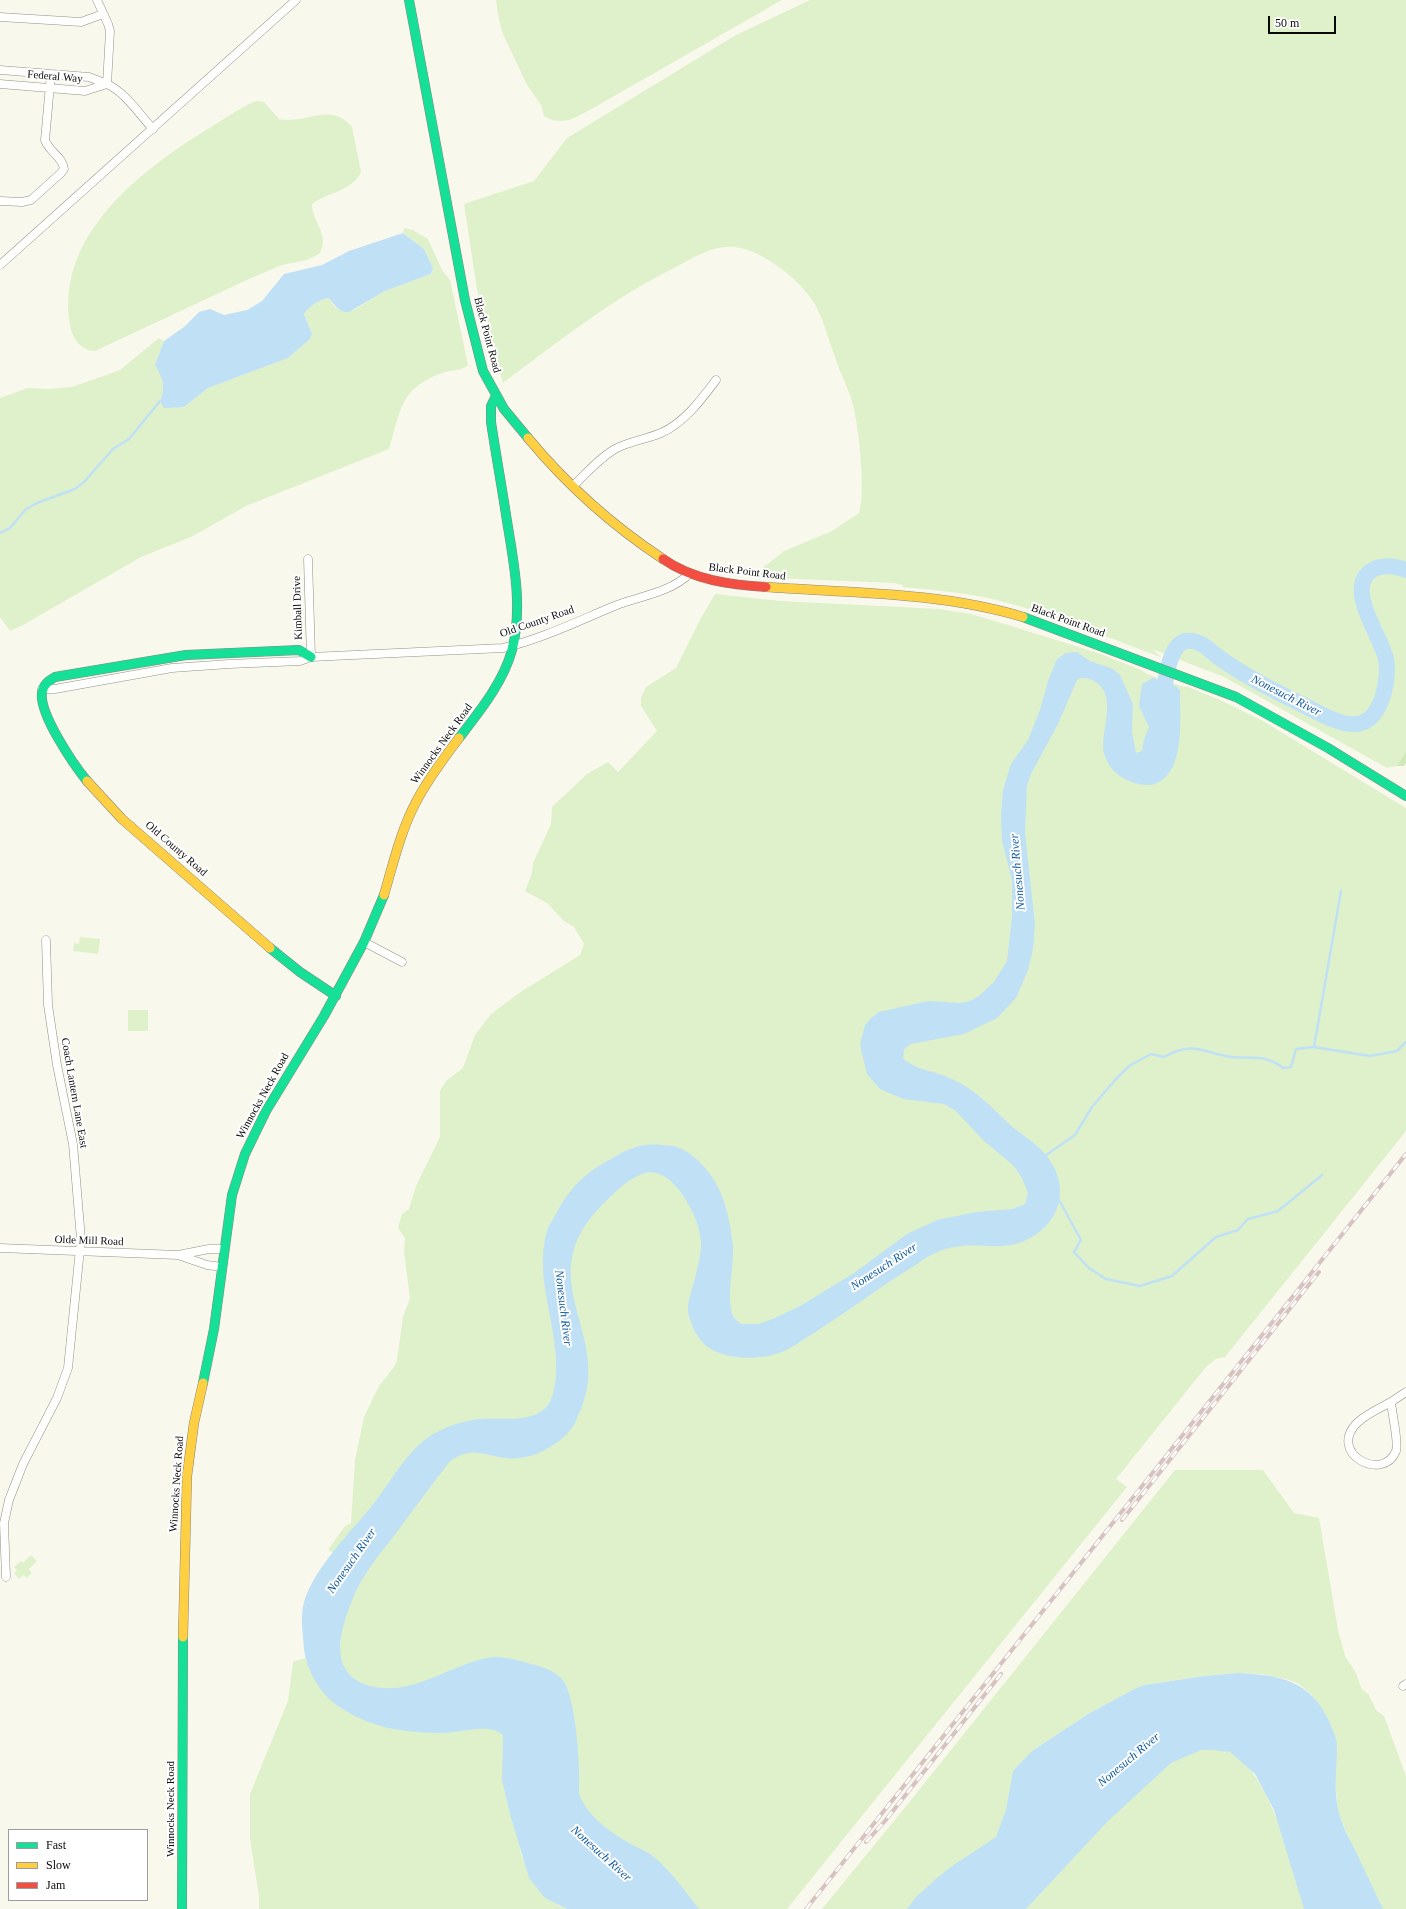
<!DOCTYPE html>
<html>
<head>
<meta charset="utf-8">
<style>
	body { margin:0 }
	#map { position:relative; width:1406px; height:1909px; overflow:hidden; background:#f9f8ec; font-family:Georgia,serif }
	canvas { display:block }
	.legend { position:absolute; left:8px; top:1829px; width:140px; height:72px; box-sizing:border-box; background:#fff; border:1px solid #9d9d9d; margin:0; padding:5px 7px; list-style:none; font-size:12px; color:#090909 }
	.legend li { display:flex; align-items:center; gap:8px; height:20px }
	.legend b { width:20px; border:1px solid #9d9d9d }
	.scale { position:absolute; left:1268px; top:16px; width:68px; height:18px; box-sizing:border-box; border:2px solid #090909; border-top:0; padding-left:5px; font-size:12px; line-height:14px; white-space:nowrap; color:#090909; -webkit-text-stroke:3px #fff; paint-order:stroke }
</style>
</head>
<body>
<div id="map">
<canvas width="1406" height="1909"></canvas>
<ul class="legend">
<li><b style="height:5px;background:#16e098"></b>Fast</li>
<li><b style="height:5px;background:#ffcf43"></b>Slow</li>
<li><b style="height:5px;background:#f24e42"></b>Jam</li>
</ul>
<div class="scale">50 m</div>
</div>
<script>
const c = document.querySelector('canvas').getContext('2d');
c.lineJoin = 'round';
function paint(path, color) { c.fillStyle = color; c.fill(path, 'evenodd'); }
function stroke(path, color, width, dash) { c.strokeStyle = color; c.lineWidth = width; c.lineCap = dash ? 'butt' : 'round'; c.setLineDash(dash || []); c.stroke(path); }
function drawText(font, color, halo, rows, align = 'center') {
  c.font = font + ' Georgia,serif'; c.lineWidth = 4; c.setLineDash([]); c.textBaseline = 'middle'; c.strokeStyle = halo; c.fillStyle = color; for (const [text, x, y, turn = 0] of rows) {
    c.save(); c.translate(x, y); c.rotate((+turn || 0) * Math.PI / 180); c.textAlign = isNaN(turn) ? turn : align; if (halo) c.strokeText(text, 0, 0); c.fillText(text, 0, 0); c.restore();
  }
}
paint(new Path2D(`
	M 496,0 L 782,0 L 595,107 C 577,116 564,128 544,116 L 541,105 L 527,85 L 503,34 L 499,20 Z
	M 810,0 L 1406,0 L 1406,751 L 1397,766 L 1387,768 L 1224,677 L 1152,649 L 1161,657 C 1103,636 1044,610 983,597 C 956,592 929,589 902,587 L 903,585 L 893,583 L 751,577 L 784,551 L 832,531 L 859,513 C 866,491 859,429 853,405 C 849,389 840,373 835,357 C 829,341 824,322 816,306 C 803,282 763,250 735,247 C 713,245 694,257 676,267 C 613,298 559,341 503,383 L 477,289 L 464,204 L 534,181 L 567,138 L 736,35 Z
	M 256,101 L 264,102 L 279,119 C 305,125 330,101 352,127 L 361,172 C 354,190 326,193 312,204 C 312,222 331,236 319,254 L 307,260 L 282,265 L 249,279 L 95,351 C 81,351 72,338 70,325 C 55,236 140,171 206,130 C 223,120 239,108 256,101 Z
	M 404,228 L 413,230 L 428,239 L 442,270 L 450,280 L 468,365 C 462,371 450,370 442,373 C 399,389 401,410 389,449 L 246,506 L 193,536 L 141,557 L 23,625 L 10,631 L 0,617 L 0,398 L 28,388 L 48,389 L 72,387 L 120,370 L 159,338 L 164,341 L 155,365 C 164,378 166,386 160,402 L 184,407 L 208,388 L 288,358 L 310,339 L 312,334 L 304,314 C 308,307 319,299 328,298 L 336,308 L 354,310 L 385,291 L 431,274 L 433,268 L 424,249 L 403,233 Z
	M 715,594 L 780,601 L 939,609 L 971,614 L 1021,629 L 1101,654 L 1141,670 L 1147,674 L 1181,686 L 1188,687 L 1220,700 L 1263,721 L 1406,808 L 1406,1131 L 1225,1357 L 1216,1359 L 1206,1367 L 1116,1479 L 1127,1487 L 787,1909 L 695,1909 L 589,1814 L 578,1802 L 574,1761 L 405,1689 L 364,1689 L 338,1665 L 344,1612 L 367,1569 L 328,1550 L 345,1526 L 351,1523 L 355,1460 L 364,1417 L 379,1386 L 394,1367 L 397,1360 L 403,1317 L 410,1298 L 404,1252 L 405,1238 L 398,1228 L 402,1214 L 409,1209 L 416,1186 L 440,1137 L 440,1091 L 446,1081 L 463,1068 L 475,1035 L 491,1014 L 519,993 L 580,955 L 584,944 L 574,927 L 564,921 L 547,903 L 525,891 L 532,873 L 533,863 L 551,824 L 552,807 L 587,774 L 608,762 L 618,772 L 657,731 L 641,706 L 641,698 L 646,687 L 676,668 L 701,618 Z
	M 80,937 L 100,939 L 98,954 L 73,951 L 74,943 L 79,944 Z
	M 128,1010 L 148,1010 L 148,1031 L 128,1031 Z
	M 1175,1470 L 1263,1470 L 1294,1513 L 1319,1518 L 1338,1630 L 1345,1656 L 1356,1673 L 1361,1688 L 1369,1695 L 1376,1710 L 1384,1716 L 1406,1776 L 1406,1909 L 1378,1909 L 1338,1812 L 1335,1780 L 1312,1695 L 1299,1684 L 1286,1679 L 1261,1674 L 1239,1673 L 1204,1676 L 1144,1685 L 1134,1689 L 1088,1714 L 1032,1751 L 1002,1833 L 911,1909 L 822,1909 L 907,1805 Z
	M 31,1555 L 37,1561 L 29,1569 L 32,1573 L 27,1578 L 23,1575 L 19,1579 L 14,1573 L 17,1570 L 14,1567 L 21,1561 L 23,1563 Z
	M 305,1658 L 316,1682 L 503,1727 L 521,1854 L 529,1874 L 558,1905 L 567,1909 L 259,1909 L 259,1896 L 250,1839 L 250,1794 L 288,1701 L 293,1662 Z
	M 1201,1750 C 1210,1750 1223,1748 1231,1753 C 1271,1774 1292,1867 1307,1909 L 1026,1909 L 1079,1843 L 1175,1758 Z`), '#dff1ca');
paint(new Path2D(`
	M 1406,751 L 1406,763 L 1404,766 L 1397,766 Z`), '#cfe9b7');
paint(new Path2D(`
	M 403,233 L 424,249 L 433,268 L 431,274 L 385,291 L 349,312 C 338,313 335,304 328,298 C 320,299 308,307 304,314 L 312,334 L 310,339 L 288,358 L 208,388 L 184,407 L 164,408 L 160,401 C 166,387 163,378 155,365 L 164,341 L 184,327 L 199,312 L 210,309 L 224,315 L 247,310 L 262,301 L 284,274 L 322,265 L 349,251 Z
	M 1077,652 L 1090,661 L 1113,669 L 1120,675 L 1133,704 L 1132,732 L 1136,753 L 1142,751 L 1144,739 L 1149,727 L 1139,706 L 1142,684 L 1153,678 L 1176,686 L 1180,691 C 1180,716 1185,768 1159,782 C 1151,787 1141,785 1132,782 C 1120,778 1109,769 1105,756 C 1097,734 1122,695 1092,680 C 1086,678 1082,677 1077,680 L 1058,724 L 1031,774 L 1027,786 L 1025,833 L 1035,924 L 1033,949 L 1028,970 L 1016,998 L 997,1018 L 964,1034 L 911,1044 L 904,1049 L 903,1059 C 909,1062 914,1066 919,1068 C 932,1072 945,1075 956,1081 C 977,1091 991,1107 1008,1123 C 1019,1133 1035,1142 1045,1154 C 1069,1182 1064,1218 1032,1237 C 1005,1253 983,1242 955,1247 C 944,1248 933,1254 924,1259 C 911,1269 897,1276 883,1286 C 860,1302 837,1318 814,1333 C 802,1340 791,1349 779,1353 C 757,1361 720,1360 703,1343 C 696,1336 689,1320 688,1311 C 687,1302 691,1294 693,1285 C 696,1276 702,1251 701,1241 C 700,1218 673,1165 645,1173 C 628,1178 614,1193 602,1205 C 528,1279 613,1333 581,1409 C 577,1417 575,1426 568,1433 C 552,1449 529,1461 505,1458 C 481,1455 473,1446 450,1461 C 431,1486 412,1511 394,1536 C 380,1553 366,1571 356,1591 C 346,1614 329,1656 351,1676 C 364,1688 386,1690 402,1687 C 430,1682 455,1666 482,1659 C 497,1655 509,1658 524,1662 C 536,1665 553,1669 562,1679 C 576,1694 581,1772 579,1794 C 587,1815 607,1830 626,1841 C 633,1846 642,1849 650,1854 C 667,1866 686,1892 699,1909 L 567,1909 L 545,1898 L 529,1878 L 510,1814 L 502,1780 L 503,1735 C 489,1722 459,1733 441,1733 C 429,1733 417,1732 406,1731 C 380,1728 356,1719 335,1704 C 319,1692 306,1668 304,1649 C 303,1633 300,1617 304,1602 C 315,1566 352,1531 375,1502 C 391,1481 409,1448 432,1435 C 446,1426 465,1420 482,1419 C 507,1417 544,1426 553,1394 C 567,1341 531,1284 547,1231 C 549,1224 555,1217 558,1210 C 569,1190 582,1176 602,1164 C 630,1148 639,1141 673,1146 C 687,1149 697,1159 706,1169 C 724,1190 730,1219 733,1246 C 734,1264 726,1300 733,1316 C 735,1320 738,1321 741,1324 L 759,1324 L 775,1318 L 800,1306 L 854,1273 L 907,1234 L 937,1220 L 976,1212 L 1012,1209 L 1025,1204 L 1028,1193 L 1022,1178 L 1014,1166 L 983,1140 L 956,1111 L 944,1104 L 903,1099 L 880,1089 L 867,1074 L 860,1045 L 865,1025 L 871,1018 L 879,1012 L 928,1001 L 961,1003 L 970,1001 L 979,996 L 994,982 L 1007,961 L 1012,916 L 1012,880 L 1002,841 L 1001,815 L 1003,790 L 1011,764 L 1028,740 L 1040,710 L 1048,681 L 1057,659 L 1066,653 Z
	M 1239,1673 C 1279,1675 1310,1680 1329,1721 C 1332,1728 1337,1738 1337,1746 C 1337,1769 1333,1790 1339,1813 C 1343,1828 1350,1840 1357,1854 C 1366,1872 1374,1891 1383,1909 L 1304,1909 L 1274,1810 L 1255,1774 L 1230,1752 L 1213,1750 L 1201,1750 L 1171,1763 L 1107,1822 L 1026,1909 L 907,1909 L 916,1897 L 937,1878 L 952,1866 L 996,1837 L 1006,1810 L 1013,1771 L 1032,1751 L 1088,1714 L 1134,1689 L 1144,1685 L 1204,1676 Z`), '#c0e0f6');
stroke(new Path2D(`
	M 0,533 L 10,528 L 26,509 L 37,503 L 75,489 L 84,482 L 113,449 L 129,439 L 160,401
	M 1314,1047 L 1341,891
	M 1046,1155 L 1075,1135 L 1092,1107 L 1115,1080 L 1129,1066 L 1151,1054 L 1164,1057 C 1194,1040 1203,1053 1232,1057 C 1252,1059 1266,1054 1283,1068 L 1291,1067 L 1296,1049 L 1314,1047 L 1370,1056 L 1397,1051 L 1406,1042
	M 1059,1200 L 1081,1240 L 1074,1252 L 1089,1268 L 1106,1279 L 1140,1286 L 1172,1276 L 1216,1237 L 1238,1230 L 1248,1219 L 1278,1211 L 1322,1175`), '#c0e0f6', 2.5);
stroke(new Path2D(`
	M 1163,703 C 1164,688 1168,644 1186,641 C 1199,639 1208,649 1217,656 C 1248,679 1283,695 1317,712 C 1349,729 1373,733 1384,692 C 1386,683 1388,669 1386,659 C 1381,636 1345,589 1371,571 C 1381,564 1395,566 1406,570`), '#c0e0f6', 16);
const street = new Path2D(`
	M 97,0 L 108,24 L 110,31 L 107,84 C 126,93 139,114 153,129
	M 0,17 L 81,22 L 103,14
	M 0,70 L 89,77 L 107,84 L 85,91 L 0,84
	M 0,201 L 22,202 L 31,200 L 61,173 L 64,169 C 63,157 49,152 45,140 L 51,74
	M 0,265 L 296,0
	M 573,486 C 587,473 600,457 617,448 C 631,441 647,439 661,433 C 684,423 701,400 716,380
	M 308,559 L 311,657
	M 42,689 L 55,689 L 172,668 L 229,664 L 300,661 L 311,657 L 503,648 C 542,639 580,620 617,605 C 641,596 671,592 689,574
	M 364,942 L 402,962
	M 0,1248 L 178,1255 L 209,1249 L 224,1249
	M 178,1255 L 207,1265 L 222,1267
	M 1391,1402 C 1392,1414 1399,1443 1396,1451 C 1383,1483 1327,1453 1357,1423 C 1366,1414 1380,1408 1391,1402 Z
	M 1391,1402 L 1406,1392
	M 6,1577 L 4,1523 L 9,1500 L 23,1464 L 57,1398 L 68,1368 L 81,1239 L 73,1144 L 57,1065 L 48,1005 L 46,940
	M 1403,1686 L 1406,1684`);
const fast = new Path2D(`
	M 409,0 L 465,300 L 483,371 L 504,409 L 528,438
	M 1023,617 L 1236,697 L 1328,748 L 1406,796
	M 459,738 C 479,712 503,683 512,650 C 523,608 514,564 507,521 C 502,488 496,455 491,422 L 491,406 L 496,396
	M 87,781 C 74,765 39,714 42,693 C 43,685 48,681 55,677 L 186,655 L 299,650 L 311,657
	M 270,948 L 300,972 L 336,996
	M 203,1383 L 214,1329 L 232,1195 L 245,1154 L 266,1111 L 324,1016 L 364,942 L 384,895
	M 182,1909 L 183,1637`);
const slow = new Path2D(`
	M 528,438 C 567,485 613,526 663,559
	M 766,587 C 852,593 940,592 1023,617
	M 87,781 L 122,819 L 270,948
	M 384,895 C 393,864 401,830 416,802 C 428,779 443,759 459,738
	M 183,1637 L 187,1476 L 194,1423 L 203,1383`);
const jam = new Path2D(`
	M 663,559 C 693,580 731,585 766,587`);
stroke(street, '#91918b', 9);
stroke(fast, '#888782', 10);
stroke(slow, '#888782', 10);
stroke(jam, '#888782', 10);
stroke(street, '#fefefc', 8);
stroke(fast, '#16e098', 9);
stroke(slow, '#ffcf43', 9);
stroke(jam, '#f24e42', 9);
const rail = new Path2D(`
	M 1122,1520 L 1319,1272
	M 866,1842 L 885,1821 L 1001,1674
	M 806,1909 L 1406,1154`);
stroke(rail, '#d6c2c1', 4);
stroke(rail, '#fff', 2.5, [8]);
drawText('11px', '#090909', '#fff', [
	["Federal Way",55,77,5],
	["Black Point Road",487,335,75],
	["Black Point Road",747,572,7],
	["Kimball Drive",298,608,-92],
	["Black Point Road",1068,621,20],
	["Old County Road",537,622,-19],
	["Winnocks Neck Road",442,744,-54],
	["Old County Road",176,849,41],
	["Coach Lantern Lane East",74,1093,80],
	["Winnocks Neck Road",263,1096,-61],
	["Olde Mill Road",89,1241,2],
	["Winnocks Neck Road",177,1484,-86],
	["Winnocks Neck Road",171,1809,-90]
]);
drawText('italic 12px', '#0c58a1', '#fff', [
	["Nonesuch River",1286,696,27],
	["Nonesuch River",1018,872,-95],
	["Nonesuch River",884,1267,-33],
	["Nonesuch River",563,1308,83],
	["Nonesuch River",352,1561,-55],
	["Nonesuch River",1129,1760,-40],
	["Nonesuch River",601,1854,42]
]);
</script>
</body>
</html>
